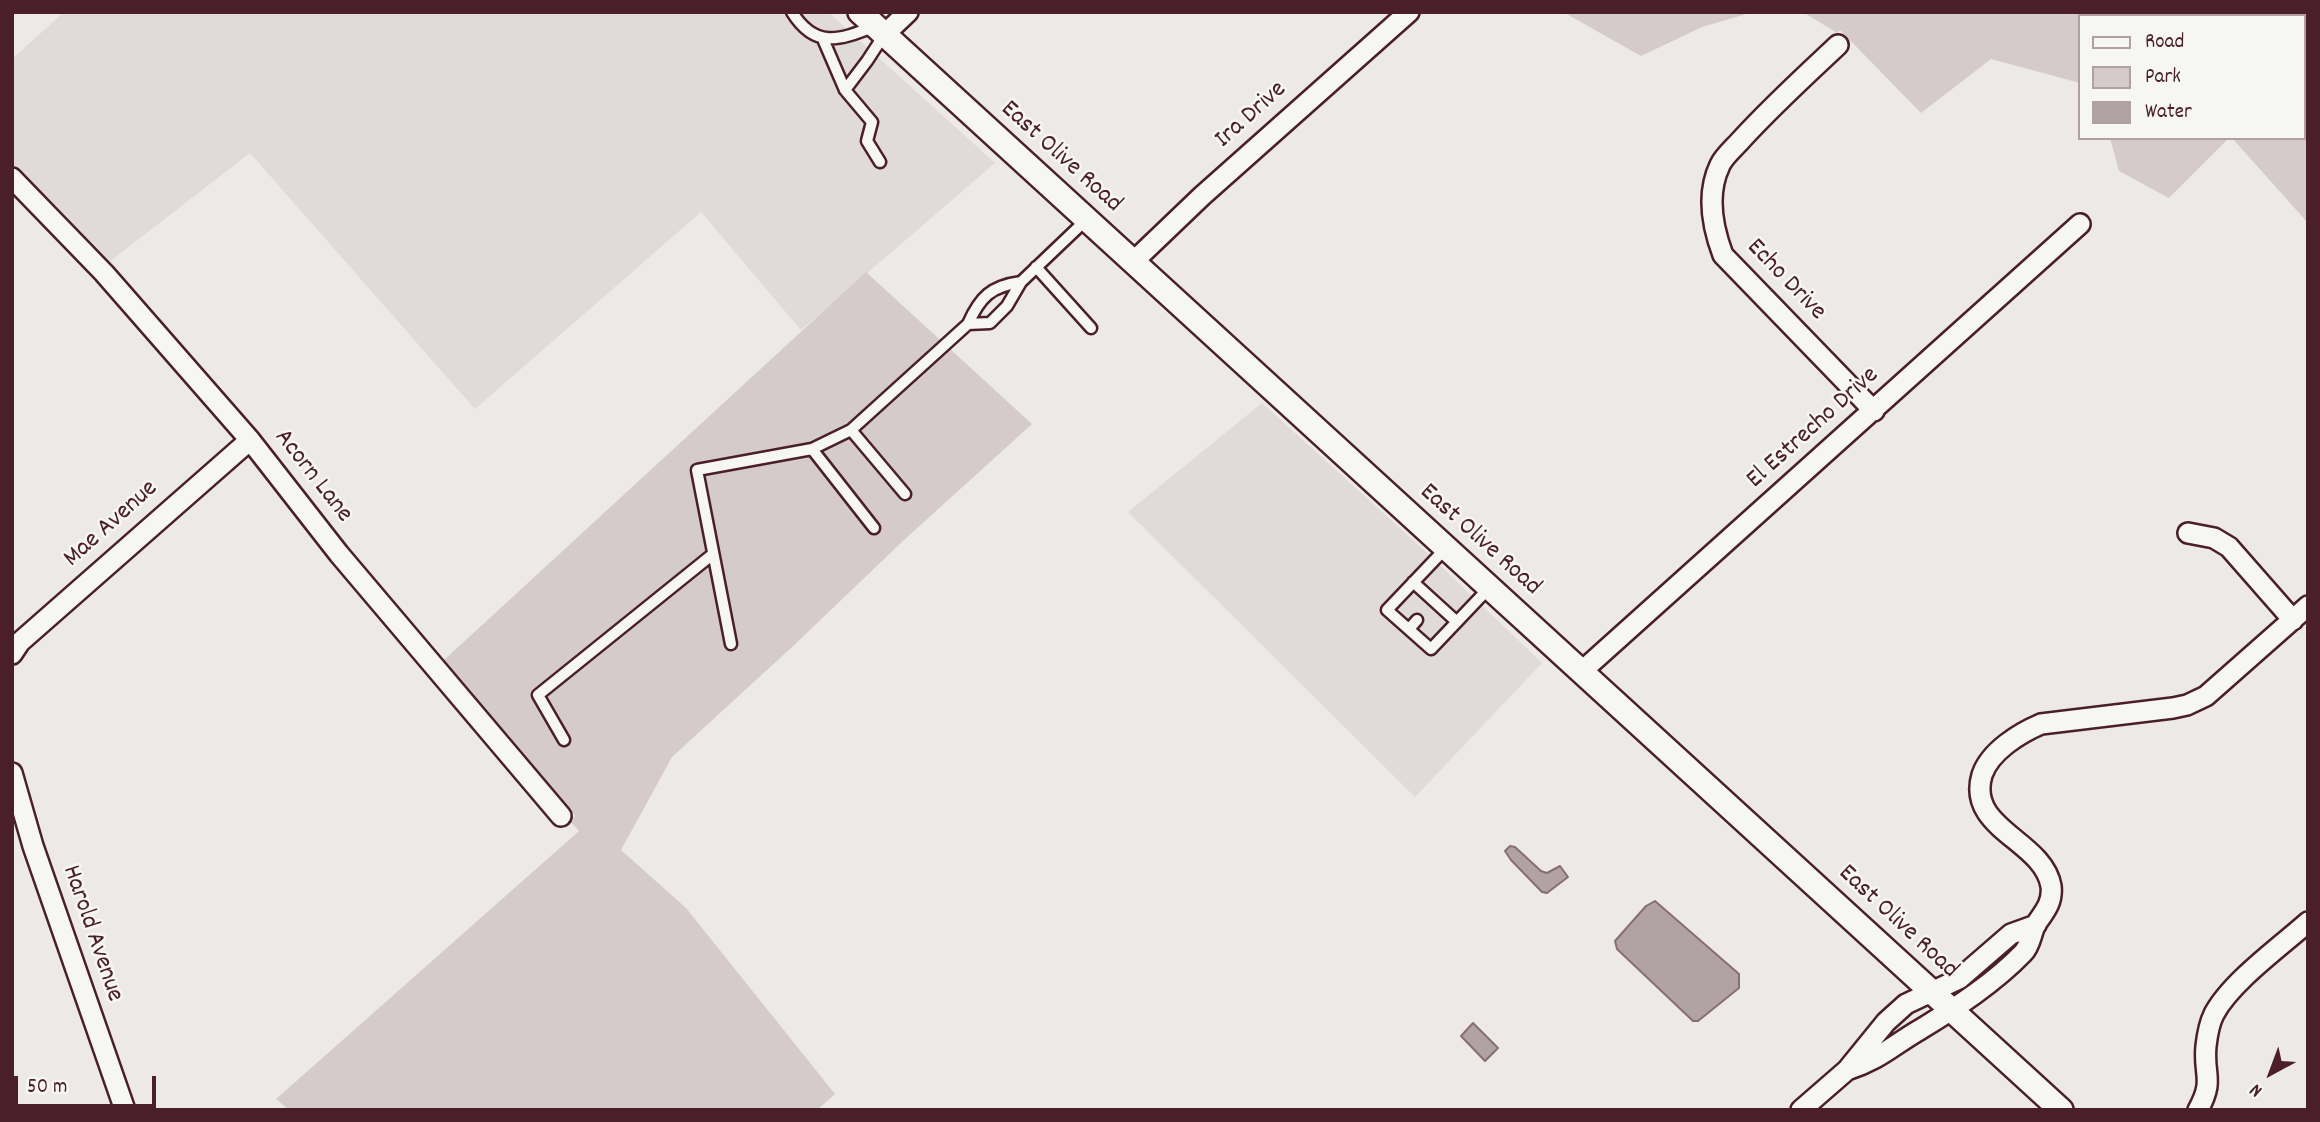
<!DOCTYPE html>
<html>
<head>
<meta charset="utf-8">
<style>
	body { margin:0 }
	#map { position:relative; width:2320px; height:1122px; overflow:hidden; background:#ece9e6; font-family:Dekko,sans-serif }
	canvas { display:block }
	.frame { position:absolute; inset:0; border:14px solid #4a1f2b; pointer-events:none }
	.legend { position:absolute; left:2078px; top:14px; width:228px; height:126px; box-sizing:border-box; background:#f6f6f2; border:2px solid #b1a0a2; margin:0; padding:9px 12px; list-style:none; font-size:21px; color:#4a1f2b }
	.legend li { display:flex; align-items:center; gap:14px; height:35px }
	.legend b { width:35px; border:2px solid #b1a0a2 }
	.north { position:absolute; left:2236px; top:1038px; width:70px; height:70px; -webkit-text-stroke:5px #f6f6f2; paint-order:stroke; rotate:221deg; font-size:19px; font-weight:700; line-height:28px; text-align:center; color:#4a1f2b }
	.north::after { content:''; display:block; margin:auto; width:24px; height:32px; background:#4a1f2b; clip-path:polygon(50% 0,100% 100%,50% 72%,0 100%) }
	.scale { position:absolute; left:14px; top:1076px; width:142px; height:32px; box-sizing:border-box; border:4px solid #4a1f2b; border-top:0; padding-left:9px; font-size:21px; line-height:24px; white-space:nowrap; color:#4a1f2b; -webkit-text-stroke:5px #f6f6f2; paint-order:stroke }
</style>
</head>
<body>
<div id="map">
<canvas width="2320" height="1122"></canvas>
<div class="frame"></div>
<ul class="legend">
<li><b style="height:9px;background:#f6f6f2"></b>Road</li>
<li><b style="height:19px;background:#d4cbca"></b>Park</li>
<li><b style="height:19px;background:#b1a2a3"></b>Water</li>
</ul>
<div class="north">N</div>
<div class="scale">50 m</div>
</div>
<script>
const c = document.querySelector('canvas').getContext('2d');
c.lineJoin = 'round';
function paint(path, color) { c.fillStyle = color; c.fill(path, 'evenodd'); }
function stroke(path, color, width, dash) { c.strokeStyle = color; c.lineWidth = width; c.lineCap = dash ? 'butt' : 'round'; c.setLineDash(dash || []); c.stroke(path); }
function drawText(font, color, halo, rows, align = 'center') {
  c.font = font + ' Dekko,sans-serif'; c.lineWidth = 5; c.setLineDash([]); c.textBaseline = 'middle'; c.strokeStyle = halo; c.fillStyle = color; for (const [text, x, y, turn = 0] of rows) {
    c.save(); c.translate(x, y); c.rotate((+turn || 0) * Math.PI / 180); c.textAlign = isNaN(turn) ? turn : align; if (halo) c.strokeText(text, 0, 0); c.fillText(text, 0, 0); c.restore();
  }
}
paint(new Path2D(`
	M 64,12 L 828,12 L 995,163 L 801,330 L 701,212 L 475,409 L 250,153 L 109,262 L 47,196 L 12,163 L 12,59 Z
	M 1262,403 L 1426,552 L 1542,663 L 1415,797 L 1128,512 Z`), '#e0dad8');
paint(new Path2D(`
	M 1563,12 L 1753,12 L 1702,27 L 1641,56 Z
	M 1803,12 L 2308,12 L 2308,223 L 2232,138 L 2304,138 L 2304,16 L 2080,16 L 2080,83 L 1991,59 L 1921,113 L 1840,30 L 1837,33 Z
	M 2110,138 L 2229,138 L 2169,198 L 2119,171 Z
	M 866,272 L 1032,424 L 904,540 L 792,647 L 672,757 L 621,850 L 686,908 L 835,1094 L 817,1110 L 289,1110 L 276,1099 L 579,831 L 570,821 L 575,816 L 443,661 Z`), '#d4cbca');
const water = new Path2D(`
	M 1510,846 L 1515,847 L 1541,871 L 1547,873 L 1560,866 L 1568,877 L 1547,893 L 1542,892 L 1511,860 L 1505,851 Z
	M 1655,901 L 1739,974 L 1739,988 L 1698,1021 L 1693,1021 L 1617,949 L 1615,941 L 1646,906 Z
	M 1473,1023 L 1498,1048 L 1485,1061 L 1461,1036 Z`);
paint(water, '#b1a2a3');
stroke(water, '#886e73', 2);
const service = new Path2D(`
	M 792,12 C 815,49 839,40 873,27
	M 823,39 L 845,90
	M 880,162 L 867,141 L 872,122 L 845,90 L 867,61 L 884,35
	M 1036,267 L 1091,328
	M 968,324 L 990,323 L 1007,306 L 1021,282 L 1086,220
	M 851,430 L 905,494
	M 812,449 L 874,528
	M 1445,549 L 1387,610 L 1431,649 L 1489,588
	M 1413,582 L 1457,622
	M 1409,629 L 1417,620
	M 731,644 L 697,470 L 812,449 L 851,430 L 968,324 C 980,297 991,286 1021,282
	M 564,740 L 538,695 L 713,554`);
const minor = new Path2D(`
	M 884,35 L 908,12
	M 1838,45 C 1805,76 1772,106 1741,140 C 1734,148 1724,156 1720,165 C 1706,194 1712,226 1723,255 L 1874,411
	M 12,178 L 104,273 L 250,440 L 339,554 L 561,816
	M 1133,262 L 1202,196 L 1409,12
	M 2188,533 L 2214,538 L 2229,547 L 2293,620
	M 12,654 L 20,642 L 250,440
	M 1581,672 L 2080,224
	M 12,773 L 33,846 L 125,1110
	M 1847,1070 C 1881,1059 1893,1045 1921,1029 C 1957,1007 1994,983 2023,953 C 2031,945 2031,933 2036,924 C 2045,911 2053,902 2051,886 C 2043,840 1966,829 1982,775 C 1990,751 2020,733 2041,724 L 2173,708 L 2187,705 L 2206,696 L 2308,606
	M 1801,1110 L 1847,1070 L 1886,1022 L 1906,1004 L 1959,979 L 2011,934 L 2036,925
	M 2198,1110 C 2215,1079 2203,1076 2206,1046 C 2207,1037 2210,1022 2214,1014 C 2231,982 2280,947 2308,922`);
const tertiary = new Path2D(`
	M 860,12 L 2061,1110`);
stroke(service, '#4a1f2b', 15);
stroke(minor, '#4a1f2b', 24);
stroke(tertiary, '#4a1f2b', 28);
stroke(service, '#f6f6f2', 10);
stroke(minor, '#f6f6f2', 19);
stroke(tertiary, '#f6f6f2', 23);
drawText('26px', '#4a1f2b', '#f6f6f2', [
	["Ira Drive",1252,116,-42],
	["East Olive Road",1060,158,42],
	["Echo Drive",1785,281,46],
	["El Estrecho Drive",1814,429,-42],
	["Acorn Lane",312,477,52],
	["Mae Avenue",112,525,-42],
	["East Olive Road",1479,541,42],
	["East Olive Road",1897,923,43],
	["Harold Avenue",91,934,71]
]);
</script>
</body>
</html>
